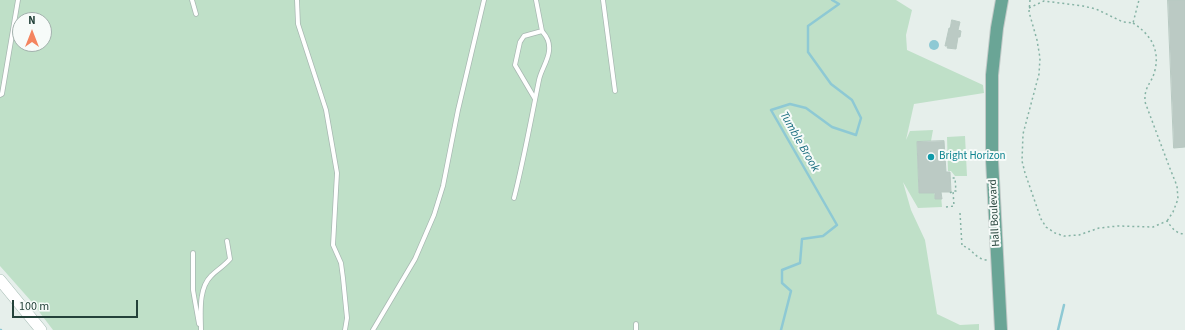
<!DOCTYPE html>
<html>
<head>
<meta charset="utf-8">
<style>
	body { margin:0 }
	#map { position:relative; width:1185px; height:330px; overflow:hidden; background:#e6efeb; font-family:"Source Sans 3",sans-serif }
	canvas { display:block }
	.north { position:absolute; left:12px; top:12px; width:40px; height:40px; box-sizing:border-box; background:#f7fbf9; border:1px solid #a3b1ad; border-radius:50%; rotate:0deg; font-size:11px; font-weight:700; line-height:16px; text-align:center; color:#24423a }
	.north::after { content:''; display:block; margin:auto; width:14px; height:18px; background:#f4845f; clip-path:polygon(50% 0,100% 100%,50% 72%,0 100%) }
	.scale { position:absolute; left:12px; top:300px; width:126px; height:18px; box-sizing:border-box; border:2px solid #24423a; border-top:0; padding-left:5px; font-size:12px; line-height:14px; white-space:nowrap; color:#24423a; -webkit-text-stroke:3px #f7fbf9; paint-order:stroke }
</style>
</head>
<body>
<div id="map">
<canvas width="1185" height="330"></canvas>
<div class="north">N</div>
<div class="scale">100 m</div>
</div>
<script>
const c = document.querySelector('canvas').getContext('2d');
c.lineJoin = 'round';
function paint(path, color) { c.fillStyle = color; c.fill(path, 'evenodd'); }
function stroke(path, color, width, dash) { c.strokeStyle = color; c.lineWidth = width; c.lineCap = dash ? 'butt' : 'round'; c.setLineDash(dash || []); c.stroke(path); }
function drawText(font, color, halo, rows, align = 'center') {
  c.font = font + ' "Source Sans 3",sans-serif'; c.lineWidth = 4; c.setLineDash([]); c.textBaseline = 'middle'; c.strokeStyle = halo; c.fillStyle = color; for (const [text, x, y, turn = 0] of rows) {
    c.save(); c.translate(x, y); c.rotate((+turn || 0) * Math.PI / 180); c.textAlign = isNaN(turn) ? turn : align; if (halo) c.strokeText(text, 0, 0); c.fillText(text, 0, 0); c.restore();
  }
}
paint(new Path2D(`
	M 0,0 L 896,0 L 912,10 L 906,35 L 907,50 L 983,85 L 984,93 L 914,104 L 906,140 L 910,131 L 933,130 L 931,141 L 917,142 L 919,193 L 934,193 L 935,195 L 941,195 L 942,207 L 918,208 L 903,182 L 911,210 L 925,240 L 937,314 L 960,325 L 979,324 L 979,330 L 53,330 L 31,301 L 0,266 ZM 20,20 L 44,20 L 44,44 L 20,44 Z
	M 965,136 L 967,176 L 955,176 L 951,171 L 948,171 L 947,137 Z`), '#bfe0c8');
paint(new Path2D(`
	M929 45a5 5 0 1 1 10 0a5 5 0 1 1-10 0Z`), '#8ec9d4');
stroke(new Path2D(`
	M 0,330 L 1,330
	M 781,330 L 791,291 L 782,283 L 782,270 L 800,263 L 802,239 L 823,236 L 837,225 L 771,110 L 790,104 L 806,108 L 832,127 L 856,135 L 861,118 L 852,100 L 831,84 L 808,52 L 808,26 L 839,4 L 832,0
	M 1058,330 L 1064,305`), '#8ec9d4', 2.5);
const building = new Path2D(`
	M 1168,0 L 1185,0 L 1185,147 L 1174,148 Z
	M 952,20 L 960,22 L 958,30 L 961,31 L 960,37 L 958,37 L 956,49 L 947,48 L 948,46 L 945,46 L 949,28 L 950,28 Z
	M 944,141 L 946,172 L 950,172 L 951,192 L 941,192 L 942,199 L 935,199 L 935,193 L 919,193 L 917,142 Z`);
paint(building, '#bbcac4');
stroke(building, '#b8c9c2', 1);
const lane = new Path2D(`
	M 192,0 L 196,14
	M 297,0 L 298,24 L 326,110 L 337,173 L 333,245 L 341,263 L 343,278 L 347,318 L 345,330
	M 536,0 L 542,31
	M 603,0 L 615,91
	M 0,95 L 2,94 L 18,0
	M 514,198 C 524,159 531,119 539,80 C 541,70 548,61 549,51 C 550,42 547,37 542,31 L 524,36 L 520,42 L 515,65 L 535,99
	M 193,253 L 193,290 L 199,324
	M 636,324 L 636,330
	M 201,330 C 201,313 198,289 211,276 C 217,270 224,266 230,259 L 227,241
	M 373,330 L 415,259 L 434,215 L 443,186 L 458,110 L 484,0`);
const secondary = new Path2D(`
	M 0,280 L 41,330`);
const primary = new Path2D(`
	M 1001,330 L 992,160 L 992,75 L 997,28 L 1002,0`);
stroke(lane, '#a8b8b2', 5.5);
stroke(secondary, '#a4bbb3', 12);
stroke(primary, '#c2cac8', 14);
stroke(new Path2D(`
	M 1030,0 L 1029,12 L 1037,40 L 1040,58 L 1039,74 L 1023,134 L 1022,161 L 1025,173 L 1041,219 L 1046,227 L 1055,233 L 1064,236 L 1079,235 L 1099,228 L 1118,226 L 1153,227 L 1167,221 C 1172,228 1176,234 1185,234
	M 1029,8 L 1044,1 L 1083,6 L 1096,9 L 1123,22 L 1133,23 L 1139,0
	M 1133,23 C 1150,34 1160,49 1155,70 C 1152,84 1144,85 1145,102 L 1169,166 L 1177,186 L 1178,199 L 1173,212 L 1167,221
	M 950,193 L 953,191 L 956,191 L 955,178 L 950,178
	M 946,207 L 954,206 L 953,191
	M 960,213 L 962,246 C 972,247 974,259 987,260`), '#86b3a5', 1.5, [2, 3]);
stroke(lane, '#fff', 4);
stroke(secondary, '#fff', 11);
stroke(primary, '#6aa596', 12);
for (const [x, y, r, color] of [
	[931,157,4,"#0f9aa8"]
]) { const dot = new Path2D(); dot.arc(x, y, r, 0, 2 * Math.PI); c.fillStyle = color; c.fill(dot); stroke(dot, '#f7fbf9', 1.5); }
drawText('11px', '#0d838f', '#f7fbf9', [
	["Bright Horizon",939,157]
], 'left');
drawText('11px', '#24423a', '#f7fbf9', [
	["Hall Boulevard",995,213,-93]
]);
drawText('italic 12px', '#1c6f80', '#f7fbf9', [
	["Tumble Brook",799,142,60]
]);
</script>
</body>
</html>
